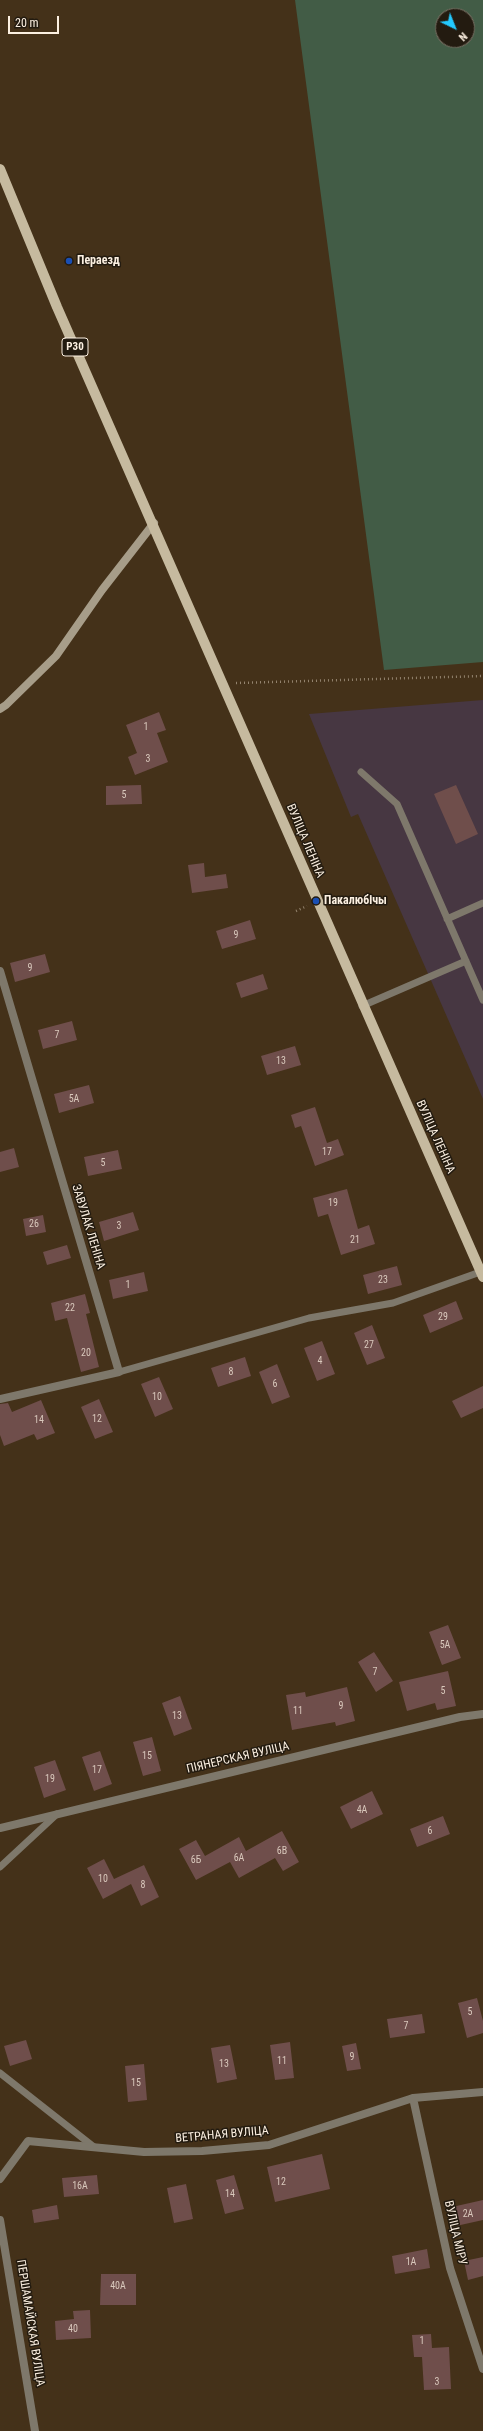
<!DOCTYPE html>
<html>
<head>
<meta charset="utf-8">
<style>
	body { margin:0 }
	#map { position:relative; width:483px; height:2431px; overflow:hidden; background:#443119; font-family:"Roboto Condensed",sans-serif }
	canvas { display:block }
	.north { position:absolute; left:435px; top:8px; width:40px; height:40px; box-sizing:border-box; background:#231b10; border:1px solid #7a7064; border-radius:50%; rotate:137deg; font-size:11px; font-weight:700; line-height:16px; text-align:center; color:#fcf0e1 }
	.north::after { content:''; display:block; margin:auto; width:14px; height:18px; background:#23c9fe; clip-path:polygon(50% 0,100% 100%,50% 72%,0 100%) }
	.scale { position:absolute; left:8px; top:16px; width:51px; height:18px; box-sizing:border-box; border:2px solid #fcf0e1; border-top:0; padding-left:5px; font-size:12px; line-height:14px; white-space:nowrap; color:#fcf0e1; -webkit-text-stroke:3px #231b10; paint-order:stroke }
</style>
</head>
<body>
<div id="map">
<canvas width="483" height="2431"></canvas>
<div class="north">N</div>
<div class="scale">20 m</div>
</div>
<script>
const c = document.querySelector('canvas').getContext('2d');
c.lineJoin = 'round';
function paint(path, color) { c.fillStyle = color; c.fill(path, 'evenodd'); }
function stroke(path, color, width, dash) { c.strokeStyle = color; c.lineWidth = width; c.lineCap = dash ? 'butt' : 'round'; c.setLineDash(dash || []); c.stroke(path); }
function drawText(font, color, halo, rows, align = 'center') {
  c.font = font + ' "Roboto Condensed",sans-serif'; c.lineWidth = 3; c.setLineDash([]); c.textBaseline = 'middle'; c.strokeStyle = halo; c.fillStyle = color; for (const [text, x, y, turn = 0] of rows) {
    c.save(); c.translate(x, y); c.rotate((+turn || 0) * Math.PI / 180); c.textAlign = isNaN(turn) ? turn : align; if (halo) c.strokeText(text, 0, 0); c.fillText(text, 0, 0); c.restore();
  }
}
paint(new Path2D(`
	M 483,700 L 483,1099 L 358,814 L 351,817 L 309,714 Z`), '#473742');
paint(new Path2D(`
	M 295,0 L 483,0 L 483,662 L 384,670 ZM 443,16 L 467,16 L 467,40 L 443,40 Z`), '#425c46');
paint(new Path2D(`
	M 159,712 L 166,730 L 157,733 L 168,762 L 135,775 L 128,757 L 137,753 L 126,725 Z
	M 141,785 L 142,804 L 106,805 L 106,786 Z
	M 456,785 L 478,834 L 456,844 L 434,794 Z
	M 204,863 L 205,877 L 226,874 L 228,888 L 192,893 L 188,865 Z
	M 250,920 L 256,939 L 222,949 L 216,931 Z
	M 45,954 L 50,972 L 15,982 L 10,963 Z
	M 263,974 L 268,989 L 241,998 L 236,983 Z
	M 72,1021 L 77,1040 L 43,1049 L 38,1030 Z
	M 295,1046 L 301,1065 L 267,1075 L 261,1056 Z
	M 89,1085 L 94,1103 L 59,1113 L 54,1094 Z
	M 315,1107 L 327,1143 L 338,1139 L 344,1155 L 315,1166 L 301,1126 L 295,1128 L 291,1115 Z
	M 14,1148 L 19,1167 L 0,1172 L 0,1152 Z
	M 118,1150 L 122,1169 L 88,1176 L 84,1157 Z
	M 347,1189 L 358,1229 L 369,1225 L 375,1244 L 341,1255 L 328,1214 L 318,1217 L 313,1198 Z
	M 133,1212 L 139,1230 L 104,1241 L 99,1222 Z
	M 43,1215 L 46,1232 L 26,1236 L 23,1219 Z
	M 67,1245 L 71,1258 L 47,1265 L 43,1252 Z
	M 397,1266 L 402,1285 L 368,1294 L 363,1275 Z
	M 144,1272 L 148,1291 L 113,1299 L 109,1280 Z
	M 85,1294 L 90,1313 L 86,1314 L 99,1367 L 81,1372 L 67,1318 L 55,1321 L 51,1303 Z
	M 456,1301 L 463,1319 L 430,1333 L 423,1315 Z
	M 372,1325 L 385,1358 L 367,1365 L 354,1333 Z
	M 322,1341 L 335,1374 L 317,1381 L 304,1348 Z
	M 245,1357 L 251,1376 L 218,1387 L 211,1368 Z
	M 277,1364 L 290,1397 L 272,1404 L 259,1372 Z
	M 159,1377 L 173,1409 L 155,1417 L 141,1384 Z
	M 483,1386 L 483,1408 L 461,1418 L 452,1401 Z
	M 99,1399 L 113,1432 L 95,1439 L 81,1407 Z
	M 41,1400 L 55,1433 L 37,1440 L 34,1434 L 4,1446 L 0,1435 L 0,1404 L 8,1403 L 12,1412 Z
	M 448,1625 L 461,1658 L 442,1665 L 429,1632 Z
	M 374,1652 L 393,1681 L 376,1692 L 358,1662 Z
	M 448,1671 L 456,1706 L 437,1710 L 435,1703 L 407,1711 L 399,1682 Z
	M 347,1687 L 355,1721 L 336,1726 L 335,1722 L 292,1730 L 286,1695 L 305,1692 L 306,1697 Z
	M 180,1696 L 192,1729 L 174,1736 L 162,1703 Z
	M 152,1737 L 161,1771 L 143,1776 L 133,1742 Z
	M 100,1751 L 112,1784 L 94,1791 L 82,1757 Z
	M 55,1760 L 66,1790 L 44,1798 L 34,1767 Z
	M 372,1791 L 383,1814 L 351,1829 L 340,1807 Z
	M 443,1816 L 450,1834 L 417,1847 L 410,1829 Z
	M 282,1831 L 299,1862 L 283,1871 L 275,1858 L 239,1878 L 230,1862 L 196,1880 L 179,1849 L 196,1840 L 205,1856 L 239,1837 L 246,1851 Z
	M 104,1859 L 114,1879 L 144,1865 L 159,1897 L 141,1906 L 131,1884 L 103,1899 L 87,1868 Z
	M 477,1998 L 483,2021 L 483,2033 L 467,2038 L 458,2003 Z
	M 422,2014 L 425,2033 L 390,2038 L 387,2019 Z
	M 26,2040 L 32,2059 L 10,2066 L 4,2046 Z
	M 290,2042 L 294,2078 L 275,2080 L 270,2045 Z
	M 356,2043 L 361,2069 L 347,2071 L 342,2046 Z
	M 230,2045 L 237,2079 L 217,2083 L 211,2048 Z
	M 144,2064 L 147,2100 L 128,2102 L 125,2066 Z
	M 322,2154 L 330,2189 L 275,2202 L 267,2167 Z
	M 97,2175 L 99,2194 L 64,2197 L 62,2178 Z
	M 234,2175 L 244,2209 L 225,2214 L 216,2180 Z
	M 186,2184 L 193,2219 L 174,2223 L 167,2188 Z
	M 483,2200 L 483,2220 L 456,2226 L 452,2207 Z
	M 57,2205 L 59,2219 L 34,2223 L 32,2210 Z
	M 427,2249 L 430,2268 L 395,2274 L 392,2256 Z
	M 483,2257 L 483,2276 L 468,2280 L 464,2261 Z
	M 101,2274 L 136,2274 L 136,2305 L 100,2305 Z
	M 90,2310 L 91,2338 L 56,2340 L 55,2321 L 74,2319 L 73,2311 Z
	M 431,2334 L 432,2348 L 449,2347 L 451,2389 L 424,2390 L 422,2357 L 414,2357 L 412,2335 Z`), '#6f4e4b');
stroke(new Path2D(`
	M 236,683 L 483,676
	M 296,911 L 307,906`), '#94846f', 2.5, [1, 3]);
stroke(new Path2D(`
	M 361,772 L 397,804 L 483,1000
	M 447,919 L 483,903
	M 362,1006 L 466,961
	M 119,1372 L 309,1318 L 393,1303 L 483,1271
	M 0,1867 L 57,1814
	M 0,2073 L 94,2147`), '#7e786b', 7);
stroke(new Path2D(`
	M 0,971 L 119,1372 L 0,1399
	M 0,1828 L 460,1717 L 483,1714
	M 413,2098 L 450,2268 L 483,2369
	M 0,2179 L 28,2141 L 144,2152 L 202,2151 L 269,2145 L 413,2098 L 483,2092
	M 0,2220 L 35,2431`), '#7e786b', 8);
stroke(new Path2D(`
	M 0,709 L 6,705 L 56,656 L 102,590 L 154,523`), '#a79d89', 8);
stroke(new Path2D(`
	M 0,169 L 57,307 L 483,1277`), '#c6ba9f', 10);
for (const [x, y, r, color] of [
	[69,261,4,"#1a4fb4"],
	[316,901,4,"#1a4fb4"]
]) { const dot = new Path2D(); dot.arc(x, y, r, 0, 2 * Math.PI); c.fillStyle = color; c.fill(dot); stroke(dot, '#231b10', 1.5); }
drawText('10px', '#d9c8bc', null, [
	["1",146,727],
	["3",148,759],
	["5",124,795],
	["9",236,935],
	["9",30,968],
	["7",57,1035],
	["13",281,1061],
	["5А",74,1099],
	["17",327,1152],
	["5",103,1163],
	["19",333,1203],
	["26",34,1224],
	["3",119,1226],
	["21",355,1240],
	["23",383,1280],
	["1",128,1285],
	["22",70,1308],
	["29",443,1317],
	["27",369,1345],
	["20",86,1353],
	["4",320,1361],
	["8",231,1372],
	["6",275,1384],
	["10",157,1397],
	["12",97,1419],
	["14",39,1420],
	["5А",445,1645],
	["7",375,1672],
	["5",443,1691],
	["9",341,1706],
	["11",298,1711],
	["13",177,1716],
	["15",147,1756],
	["17",97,1770],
	["19",50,1779],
	["4А",362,1810],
	["6",430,1831],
	["6В",282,1851],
	["6А",239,1858],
	["6Б",196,1860],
	["10",103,1879],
	["8",143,1885],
	["5",470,2012],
	["7",406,2026],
	["9",352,2057],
	["11",282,2061],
	["13",224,2064],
	["15",136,2083],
	["12",281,2182],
	["16А",80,2186],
	["14",230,2194],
	["2А",468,2214],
	["1А",411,2262],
	["40А",118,2286],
	["40",73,2329],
	["1",422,2341],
	["3",437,2382]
]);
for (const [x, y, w] of [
	[75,347,26]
]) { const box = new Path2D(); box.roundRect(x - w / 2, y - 9, w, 18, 3); c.fillStyle = '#231b10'; c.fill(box); stroke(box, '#fcf0e1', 1); }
drawText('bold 11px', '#fcf0e1', null, [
	["Р30",75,347]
]);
drawText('bold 12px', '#fcf0e1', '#231b10', [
	["Пераезд",77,261],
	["Пакалюбічы",324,901]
], 'left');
drawText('12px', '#fcf0e1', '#231b10', [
	["ВУЛІЦА ЛЕНІНА",305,841,67],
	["ВУЛІЦА ЛЕНІНА",435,1137,66],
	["ЗАВУЛАК ЛЕНІНА",88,1227,73],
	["ПІЯНЕРСКАЯ ВУЛІЦА",238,1758,-13],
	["ВЕТРАНАЯ ВУЛІЦА",222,2135,-5],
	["ВУЛІЦА МІРУ",455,2233,77],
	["ПЕРШАМАЙСКАЯ ВУЛІЦА",30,2323,81]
]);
</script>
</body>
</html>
